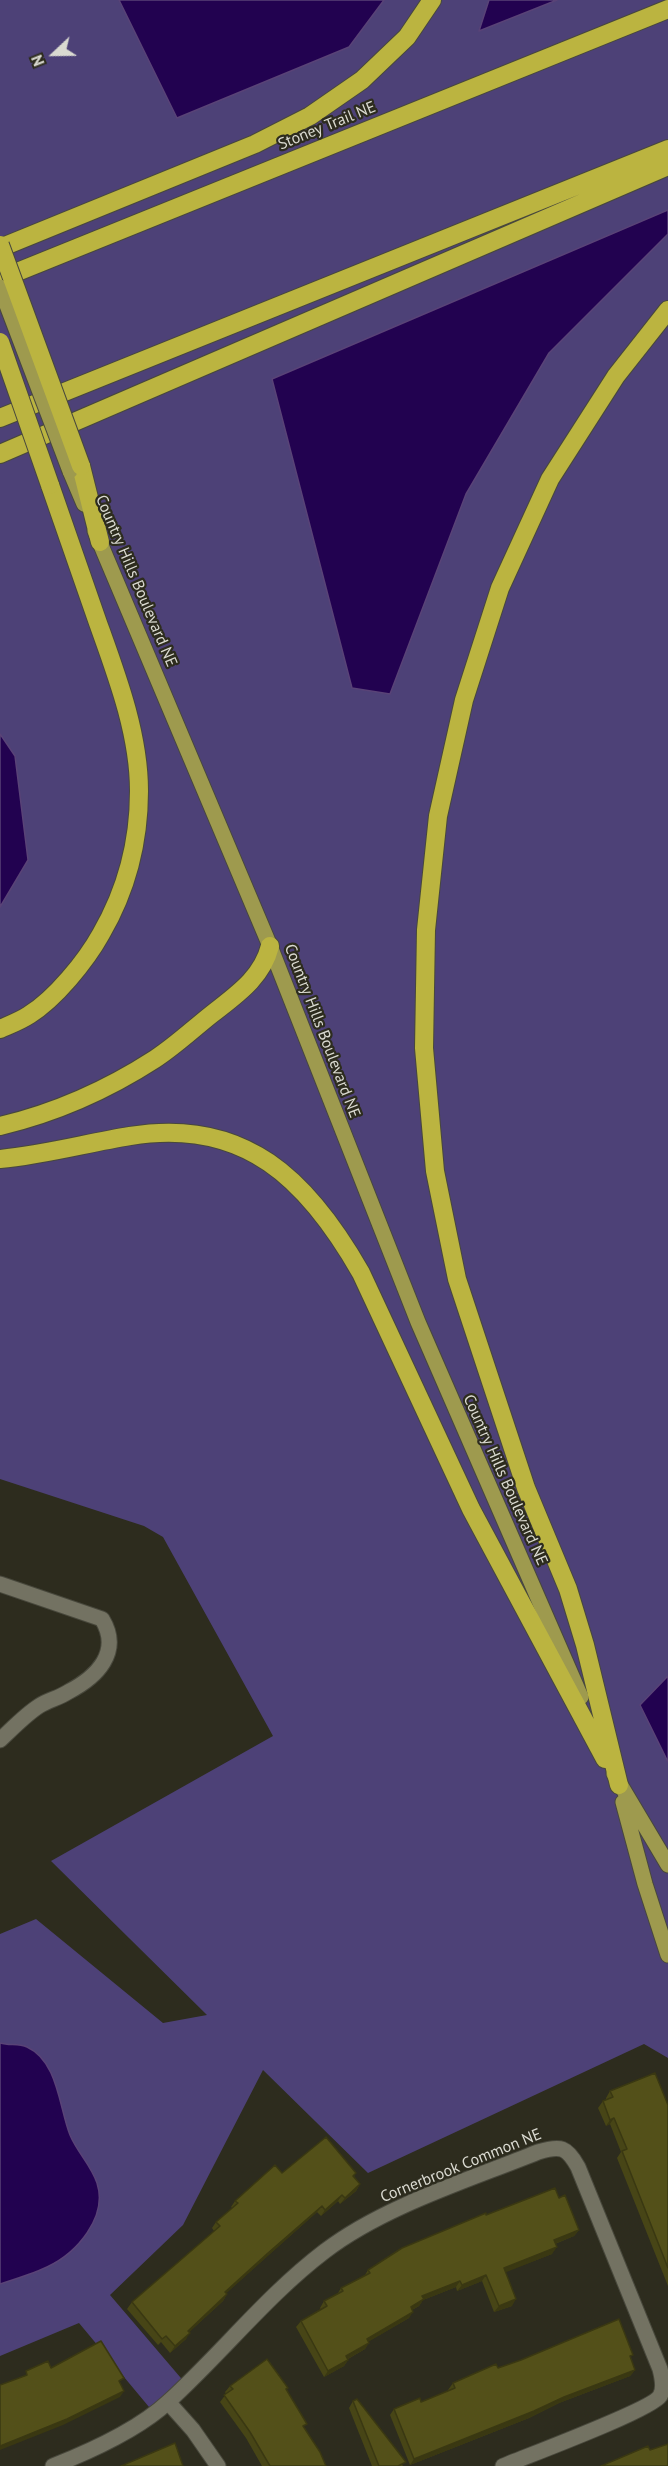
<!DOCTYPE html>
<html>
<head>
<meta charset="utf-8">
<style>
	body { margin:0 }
	#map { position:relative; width:668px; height:2466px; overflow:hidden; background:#2d2c1e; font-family:"PT Sans",sans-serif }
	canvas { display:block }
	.north { position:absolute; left:24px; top:24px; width:60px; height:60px; -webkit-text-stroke:4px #2d2c1e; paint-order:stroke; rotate:248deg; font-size:16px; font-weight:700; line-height:24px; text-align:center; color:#dadad1 }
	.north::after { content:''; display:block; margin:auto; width:21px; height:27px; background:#dadad1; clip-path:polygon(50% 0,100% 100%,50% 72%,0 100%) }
</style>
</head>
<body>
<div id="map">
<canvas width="668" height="2466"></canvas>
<div class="north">N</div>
</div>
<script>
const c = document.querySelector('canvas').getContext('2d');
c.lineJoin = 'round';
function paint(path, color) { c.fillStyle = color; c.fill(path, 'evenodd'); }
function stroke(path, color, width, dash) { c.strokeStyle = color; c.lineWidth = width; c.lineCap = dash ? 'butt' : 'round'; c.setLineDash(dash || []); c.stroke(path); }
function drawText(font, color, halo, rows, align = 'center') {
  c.font = font + ' "PT Sans",sans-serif'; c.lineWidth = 4.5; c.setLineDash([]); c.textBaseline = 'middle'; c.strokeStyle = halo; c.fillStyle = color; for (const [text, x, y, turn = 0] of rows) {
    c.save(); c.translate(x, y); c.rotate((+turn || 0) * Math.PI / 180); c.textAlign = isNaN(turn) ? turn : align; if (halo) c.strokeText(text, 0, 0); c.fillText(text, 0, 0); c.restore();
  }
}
paint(new Path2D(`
	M 0,0 L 668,0 L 668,2058 L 644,2044 L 368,2173 L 263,2070 L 183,2225 L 110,2295 L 186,2384 L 154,2413 L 79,2323 L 0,2356 L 0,1934 L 36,1919 L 163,2023 L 207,2015 L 51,1861 L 273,1736 L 163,1537 L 144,1526 L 0,1479 Z`), '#4d4177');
const water = new Path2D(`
	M 119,0 L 384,0 L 349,47 L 177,118 Z
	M 489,0 L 557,0 L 479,31 Z
	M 668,210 L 668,234 L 549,353 L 466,494 L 390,694 L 352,688 L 272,379 Z
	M 0,734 L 15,756 L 28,860 L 0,907 Z
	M 668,1676 L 668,1762 L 640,1705 Z
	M 0,2043 C 9,2046 18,2043 27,2047 C 58,2061 59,2107 70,2135 C 77,2152 91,2165 97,2183 C 108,2217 77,2253 47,2267 C 32,2274 16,2279 0,2284 Z`);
paint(water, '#220250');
stroke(water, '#594377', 1.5);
const minor = new Path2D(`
	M 0,1584 L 102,1619 C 122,1652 97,1677 68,1692 C 59,1698 48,1700 39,1706 C 25,1715 12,1729 0,1740
	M 168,2402 L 193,2430 L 218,2466
	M 53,2466 C 91,2451 138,2430 168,2402 C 222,2353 267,2295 325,2251 C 384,2206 469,2180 538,2152 C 561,2145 567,2147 578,2167 L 660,2369 C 662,2377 665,2388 660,2396 C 651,2410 527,2456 503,2466`);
const major = new Path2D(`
	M 70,471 L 84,504
	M 95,531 L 270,946 L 418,1322 L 581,1697
	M 614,1774 L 668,1865
	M 623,1802 L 645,1884 L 668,1955`);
const highway = new Path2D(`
	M 0,248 L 255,144 L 310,116 L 362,80 L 407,37 L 432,0
	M 0,279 L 668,9
	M 0,418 L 668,149
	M 0,454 L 668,166
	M 81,466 L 100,542
	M 0,1029 C 9,1025 20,1021 29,1015 C 55,999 86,961 101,934 C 126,891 139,841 139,791 C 139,734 117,676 98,623 C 82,577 66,531 50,485
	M 0,1126 C 55,1113 107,1090 155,1059 C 175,1046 193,1029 212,1014 C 236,995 262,978 270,946
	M 0,1159 C 44,1155 87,1143 130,1136 C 245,1117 308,1180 361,1273 L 471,1509 L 605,1759
	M 619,1785 L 585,1645 L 568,1589 L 526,1488 L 457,1279 L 435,1171 L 424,1048 L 426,930 L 438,816 L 464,700 L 500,588 L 550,479 L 616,376 L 668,310`);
stroke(minor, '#48483c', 17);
stroke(major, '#48483c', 17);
stroke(highway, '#48483c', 20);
stroke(minor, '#737262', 15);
stroke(major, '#9e9a4e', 15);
stroke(highway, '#bbb440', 18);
const majorBridge = new Path2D(`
	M 0,287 L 70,471`);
const highwayBridge = new Path2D(`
	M 0,245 L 81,466
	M 0,342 L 50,485`);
stroke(majorBridge, '#48483c', 17, []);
stroke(highwayBridge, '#48483c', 20, []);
stroke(majorBridge, '#9e9a4e', 15);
stroke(highwayBridge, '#bbb440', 18);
paint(new Path2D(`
	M 610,2091 L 668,2105 L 668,2286 L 617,2158 L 621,2152 L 610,2124 L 606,2126 L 598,2108 L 603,2101 L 606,2100 L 606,2098 Z
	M 282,2173 L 356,2173 L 354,2176 L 360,2184 L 356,2191 L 340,2204 L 338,2201 L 321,2216 L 317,2212 L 264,2259 L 226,2293 L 227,2294 L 223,2301 L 189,2332 L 186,2339 L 170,2353 L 161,2342 L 158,2345 L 127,2309 L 132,2302 L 214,2231 L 212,2228 L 216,2222 L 232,2208 L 231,2207 L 235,2201 Z
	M 559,2198 L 579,2230 L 574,2236 L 555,2244 L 552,2254 L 505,2272 L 512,2306 L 494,2312 L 482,2281 L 457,2291 L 456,2287 L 423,2300 L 419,2306 L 412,2310 L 409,2318 L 369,2341 L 365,2349 L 348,2359 L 348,2360 L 344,2366 L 324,2377 L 296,2327 L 301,2321 L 321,2310 L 320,2308 L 324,2301 L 338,2293 L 341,2288 L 365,2275 L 368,2270 L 486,2215 Z
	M 631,2359 L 635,2370 L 630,2376 L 559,2403 L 529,2418 L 410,2465 L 390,2415 L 394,2409 L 421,2402 L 449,2391 L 448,2390 L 453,2383 L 498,2368 Z
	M 230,2386 L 287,2390 L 304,2428 L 326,2466 L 262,2466 L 246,2438 L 220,2402 L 226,2394 L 225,2392 Z
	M 353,2401 L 403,2466 L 372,2466 L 349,2408 Z`), '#474516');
paint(new Path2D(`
	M 614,2118 L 610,2124 L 606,2126 L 610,2120 Z
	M 360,2184 L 356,2191 L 340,2204 L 345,2198 Z
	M 342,2195 L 338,2201 L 321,2216 L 325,2210 Z
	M 322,2206 L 317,2212 L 221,2298 L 225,2292 Z
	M 579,2230 L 574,2236 L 549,2246 L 554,2240 Z
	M 557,2247 L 552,2254 L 499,2275 L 504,2268 Z
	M 486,2275 L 482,2281 L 457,2291 L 462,2285 Z
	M 460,2281 L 456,2287 L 423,2300 L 419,2306 L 406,2313 L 411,2307 L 422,2296 Z
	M 227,2294 L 223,2301 L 184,2337 L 188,2331 Z
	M 516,2299 L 512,2306 L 494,2312 L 499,2306 Z
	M 413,2312 L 409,2318 L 363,2345 L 367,2339 Z
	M 190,2333 L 186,2339 L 170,2353 L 175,2346 Z
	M 369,2343 L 365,2349 L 342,2362 L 346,2356 Z
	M 348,2360 L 344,2366 L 324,2377 L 328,2371 Z
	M 635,2370 L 630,2376 L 559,2403 L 529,2418 L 410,2465 L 414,2459 L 564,2397 Z
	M 124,2391 L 120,2397 L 63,2425 L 0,2450 L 0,2446 Z`), '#3a3812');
const building = new Path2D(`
	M 655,2073 L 668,2105 L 668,2268 L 622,2151 L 627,2149 L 614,2118 L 610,2120 L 603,2101 L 613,2097 L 610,2091 Z
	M 326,2137 L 356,2173 L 353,2176 L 360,2184 L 345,2198 L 342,2195 L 325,2210 L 322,2206 L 268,2253 L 225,2292 L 227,2294 L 188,2331 L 190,2333 L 175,2346 L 166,2336 L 162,2339 L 132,2302 L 220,2226 L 216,2222 L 238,2203 L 235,2201 L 275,2165 L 282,2173 Z
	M 555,2188 L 559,2198 L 565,2195 L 579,2230 L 554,2240 L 557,2247 L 504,2268 L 516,2299 L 499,2306 L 486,2275 L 462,2285 L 460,2281 L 422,2296 L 424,2299 L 411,2307 L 413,2312 L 367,2339 L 369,2343 L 346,2356 L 348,2360 L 328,2371 L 301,2321 L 327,2306 L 324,2301 L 343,2291 L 341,2288 L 370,2273 L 368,2270 L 402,2248 L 486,2213 L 486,2215 Z
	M 619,2319 L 633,2355 L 630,2356 L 635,2370 L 564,2397 L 534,2411 L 414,2459 L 394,2409 L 420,2398 L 421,2402 L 455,2388 L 453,2383 L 496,2364 L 498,2368 L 521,2360 Z
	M 101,2341 L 124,2378 L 119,2381 L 124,2391 L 67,2419 L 0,2446 L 0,2385 L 27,2375 L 26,2371 L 48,2361 L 51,2368 Z
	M 267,2359 L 288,2388 L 286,2389 L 307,2424 L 303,2426 L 320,2452 L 326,2466 L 270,2466 L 250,2432 L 224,2395 L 233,2389 L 230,2386 Z
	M 357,2399 L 406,2462 L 398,2466 L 379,2466 L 353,2401 Z
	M 175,2443 L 183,2466 L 121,2466 Z
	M 668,2444 L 668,2466 L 601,2466 L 648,2446 L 650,2450 Z`);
paint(building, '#535019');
stroke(building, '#3a3812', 1.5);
drawText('16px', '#dadad1', '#2d2c1e', [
	["Stoney Trail NE",327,126,-22],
	["Country Hills Boulevard NE",136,581,67],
	["Country Hills Boulevard NE",322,1031,69],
	["Country Hills Boulevard NE",505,1480,66],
	["Cornerbrook Common NE",461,2166,-22]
]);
</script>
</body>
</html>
